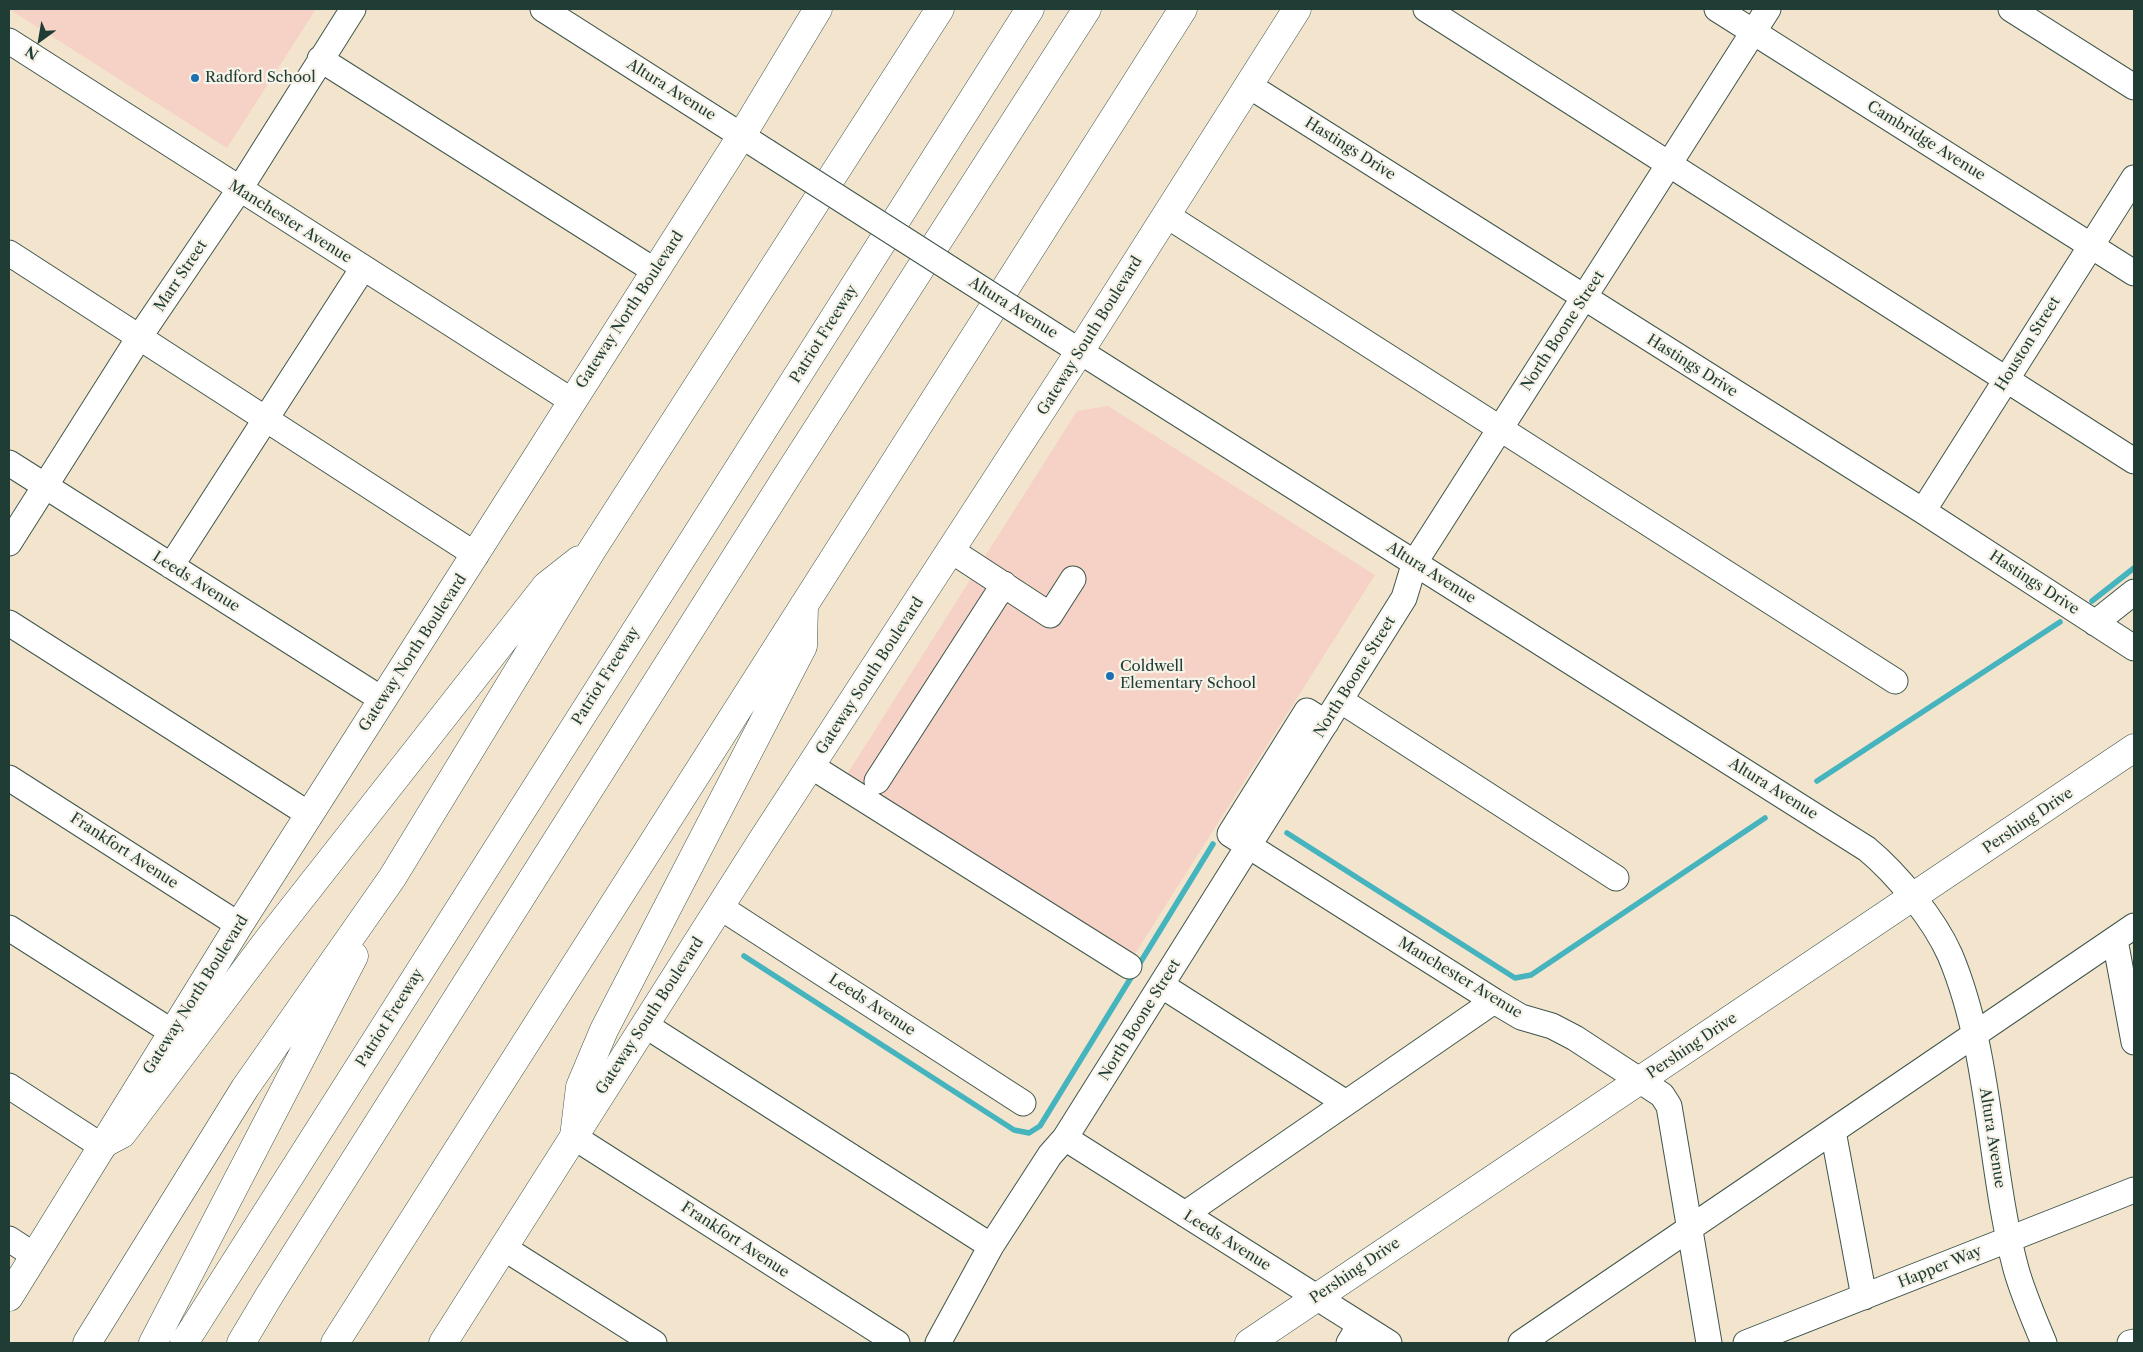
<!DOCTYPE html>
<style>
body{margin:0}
#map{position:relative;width:2143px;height:1352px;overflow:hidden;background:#f3e5cd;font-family:"Libre Caslon Text",serif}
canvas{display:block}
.frame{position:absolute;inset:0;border:10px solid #1f3d34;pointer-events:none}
.north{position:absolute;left:15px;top:15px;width:50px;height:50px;-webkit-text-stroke:4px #f7f3e8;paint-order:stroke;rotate:212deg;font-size:14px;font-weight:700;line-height:20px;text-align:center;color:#1f3d34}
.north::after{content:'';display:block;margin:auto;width:18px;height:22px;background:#1f3d34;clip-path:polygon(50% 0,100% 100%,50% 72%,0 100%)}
</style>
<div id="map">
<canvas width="2143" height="1352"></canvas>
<div class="frame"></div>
<div class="north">N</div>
</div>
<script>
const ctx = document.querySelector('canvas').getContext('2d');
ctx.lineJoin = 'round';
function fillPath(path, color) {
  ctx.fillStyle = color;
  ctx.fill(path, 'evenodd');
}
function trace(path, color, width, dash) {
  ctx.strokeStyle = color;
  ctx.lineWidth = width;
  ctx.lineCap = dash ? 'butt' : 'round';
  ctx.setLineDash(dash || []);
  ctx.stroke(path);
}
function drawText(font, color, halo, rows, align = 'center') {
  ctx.font = font + ' "Libre Caslon Text",serif';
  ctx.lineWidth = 4.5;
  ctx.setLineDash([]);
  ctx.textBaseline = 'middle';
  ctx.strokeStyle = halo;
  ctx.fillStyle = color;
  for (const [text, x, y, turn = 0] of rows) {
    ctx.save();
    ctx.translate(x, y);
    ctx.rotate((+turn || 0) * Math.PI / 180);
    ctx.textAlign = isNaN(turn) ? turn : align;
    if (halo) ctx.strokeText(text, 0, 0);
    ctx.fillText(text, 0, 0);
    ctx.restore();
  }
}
fillPath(new Path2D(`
 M9,9H316L227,148Z
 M1108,406L1375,575L1133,957L846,776L1077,411Z`), '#f6d1c5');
trace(new Path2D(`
 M2092,601L2134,568
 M1817,781L2060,622
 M1287,833L1515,978L1531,975L1765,818
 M744,956L1014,1130L1029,1133L1040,1126L1213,844`), '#45b4be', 5.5);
const minor = new Path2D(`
 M543,9L767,152
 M1426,9L2134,461
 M1717,9L2134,273
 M2011,9L2134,87
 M9,41L572,401
 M320,59L655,271
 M1248,85L1923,511L2134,648
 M1166,215L1895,681
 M9,253L476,555
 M1054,335L1867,849C1897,874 1934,919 1950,955C1991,1052 1989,1168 2016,1269C2023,1294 2034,1319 2044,1343
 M9,463L383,700
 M1923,511L2134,178
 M9,543L140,336L239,190L353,9
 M952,551L1050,615L1073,579
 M171,566L363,268
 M9,623L310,815
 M2095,623L2134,592
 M1340,700L1616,878
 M1326,723L1307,711L1230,834L1494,1001L1521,1017L1552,1026L1575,1038L1662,1095L1669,1106L1709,1343
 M811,766L1129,966
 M9,778L239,925
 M877,781L1004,584
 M720,907L1023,1103
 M9,928L172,1032
 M2115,940L2134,1042
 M1161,985L1346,1103
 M645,1025L991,1246
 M9,1086L103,1147
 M1833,1131L1864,1297
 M574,1137L897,1343
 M1065,1138L1389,1343
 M1185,1214L1494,1001
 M9,1239L35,1256
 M504,1248L654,1343
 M938,1343L991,1246L1050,1155L1065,1138L1404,598L1415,562L1768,9
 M1349,1343L1360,1325
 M1521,1343L2134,926
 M1746,1343L2134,1190
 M2130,1343L2134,1342`);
const major = new Path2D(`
 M9,1297L239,925L742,135L818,9
 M443,1343L761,842L1080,351L1297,9
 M1249,1343L2134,748`);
const highway = new Path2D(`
 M574,1137L580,1087L604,1030L803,646L804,605
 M107,1142L122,1134L268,940L546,586L579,560
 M87,1343L245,1088L392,878L592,550L940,9
 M153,1343L354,956
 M184,1343L1030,9
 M241,1343L269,1296L789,473L1087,9
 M335,1343L1183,9`);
trace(minor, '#3f564b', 27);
trace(major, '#3f564b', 29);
trace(highway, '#3f564b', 29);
trace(minor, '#fff', 25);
trace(major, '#fff', 28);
trace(highway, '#fff', 28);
const minorBridge = new Path2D(`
 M767,152L1054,335`);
trace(minorBridge, '#3f564b', 27, []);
trace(minorBridge, '#fff', 25);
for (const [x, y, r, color] of [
 [195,78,5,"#1f6fb2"],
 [1110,676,5,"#1f6fb2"]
]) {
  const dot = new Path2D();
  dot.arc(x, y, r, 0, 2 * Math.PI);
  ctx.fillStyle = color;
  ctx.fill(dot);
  trace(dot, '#f7f3e8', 2);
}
drawText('15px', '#1f3d34', '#f7f3e8', [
 ["Radford School",205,78],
 ["Coldwell",1120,667],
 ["Elementary School",1120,684]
], 'left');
drawText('15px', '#1f3d34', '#f7f3e8', [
 ["Altura Avenue",671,90,32],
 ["Cambridge Avenue",1926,141,32],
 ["Hastings Drive",1350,149,32],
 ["Manchester Avenue",290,222,32],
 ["Marr Street",181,276,-56],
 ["Altura Avenue",1013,308,32],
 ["Gateway North Boulevard",630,310,-57],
 ["North Boone Street",1563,331,-57],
 ["Patriot Freeway",824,334,-58],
 ["Gateway South Boulevard",1090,336,-58],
 ["Houston Street",2028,344,-58],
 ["Hastings Drive",1692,366,32],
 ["Altura Avenue",1431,573,32],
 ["Leeds Avenue",196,582,32],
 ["Hastings Drive",2034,583,33],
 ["Gateway North Boulevard",413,653,-57],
 ["Patriot Freeway",606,676,-58],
 ["Gateway South Boulevard",870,676,-57],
 ["North Boone Street",1355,677,-58],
 ["Altura Avenue",1773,789,32],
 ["Pershing Drive",2028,821,-34],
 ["Frankfort Avenue",124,851,33],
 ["Manchester Avenue",1460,978,31],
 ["Gateway North Boulevard",196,995,-58],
 ["Leeds Avenue",872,1005,33],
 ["Gateway South Boulevard",650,1016,-57],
 ["Patriot Freeway",390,1018,-58],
 ["North Boone Street",1140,1020,-58],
 ["Pershing Drive",1692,1046,-34],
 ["Altura Avenue",1992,1138,81],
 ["Frankfort Avenue",735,1240,33],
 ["Leeds Avenue",1227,1241,32],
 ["Happer Way",1940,1267,-22],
 ["Pershing Drive",1355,1271,-34]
]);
</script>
